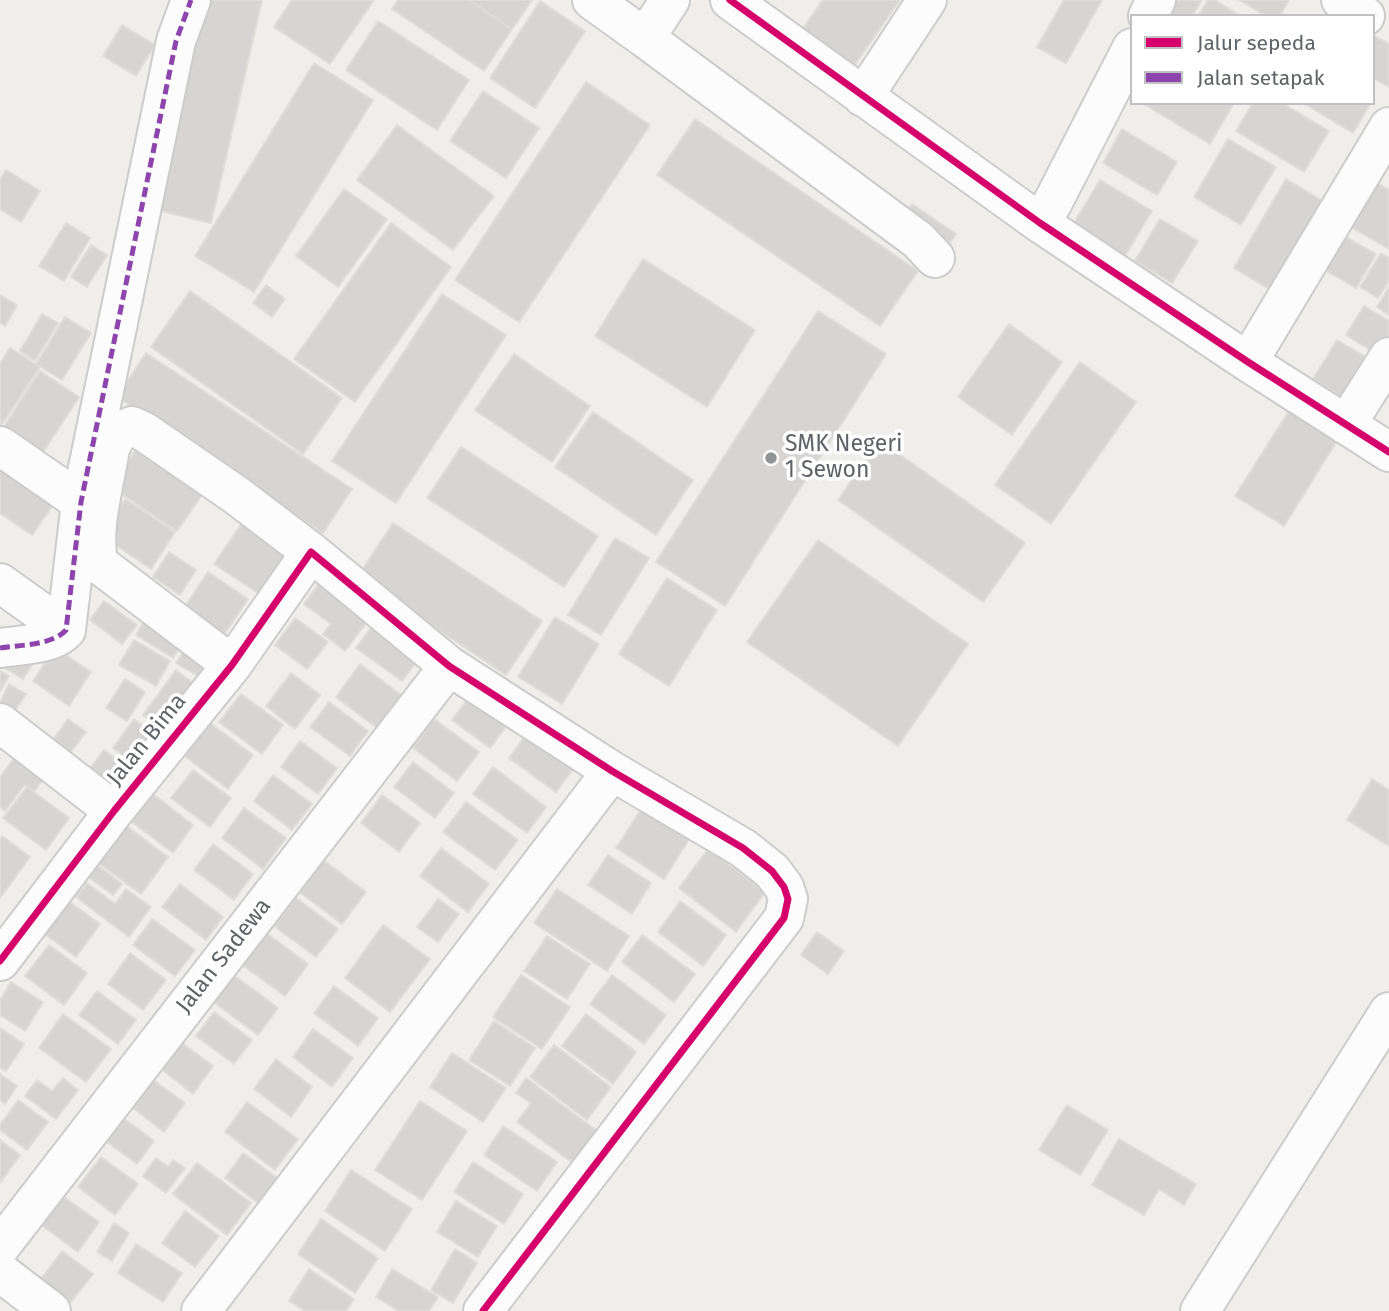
<!DOCTYPE html>
<style>
body{margin:0}
#map{position:relative;width:1389px;height:1311px;overflow:hidden;background:#efeeea;font-family:"Fira Sans",sans-serif}
canvas{display:block}
.legend{position:absolute;left:1130px;top:14px;width:245px;height:91px;box-sizing:border-box;background:#fff;border:2px solid #bfc1c3;margin:0;padding:9px 12px;list-style:none;font-size:21px;color:#5f6368}
.legend li{display:flex;align-items:center;gap:14px;height:35px}
.legend b{width:35px;border:2px solid #bfc1c3}
</style>
<div id="map">
<canvas width="1389" height="1311"></canvas>
<ul class="legend">
<li><b style="height:9px;background:#d6006c"></b>Jalur sepeda</li>
<li><b style="height:9px;background:#8e44ad"></b>Jalan setapak</li>
</ul>
</div>
<script>
const ctx = document.querySelector('canvas').getContext('2d');
ctx.lineJoin = 'round';
function fillPath(path, color) {
  ctx.fillStyle = color;
  ctx.fill(path, 'evenodd');
}
function trace(path, color, width, dash) {
  ctx.strokeStyle = color;
  ctx.lineWidth = width;
  ctx.lineCap = dash ? 'butt' : 'round';
  ctx.setLineDash(dash || []);
  ctx.stroke(path);
}
function drawText(font, color, halo, rows, align = 'center') {
  ctx.font = font + ' "Fira Sans",sans-serif';
  ctx.lineWidth = 7;
  ctx.setLineDash([]);
  ctx.textBaseline = 'middle';
  ctx.strokeStyle = halo;
  ctx.fillStyle = color;
  for (const [text, x, y, turn = 0] of rows) {
    ctx.save();
    ctx.translate(x, y);
    ctx.rotate((+turn || 0) * Math.PI / 180);
    ctx.textAlign = isNaN(turn) ? turn : align;
    if (halo) ctx.strokeText(text, 0, 0);
    ctx.fillText(text, 0, 0);
    ctx.restore();
  }
}
const building = new Path2D(`
 M205,0H262L211,223L156,210Z
 M292,0H374L330,64L274,27Z
 M398,0H469L512,29L484,71L392,9Z
 M469,0H532L512,29Z
 M823,0H900L849,73L797,37Z
 M1064,0H1102L1066,63L1037,47Z
 M1165,0H1202L1192,16H1155Z
 M1208,0H1214L1241,16H1198Z
 M1239,0H1289L1280,16H1266Z
 M540,1L585,31L535,108L490,78Z
 M378,21L469,80L437,130L346,70Z
 M122,25L155,45L136,76L103,56Z
 M1373,35L1389,44V87L1373,78Z
 M314,63L373,100L254,292L195,256Z
 M586,82L650,125L519,322L455,280Z
 M483,91L539,128L506,178L450,141Z
 M1142,103H1234L1210,144Z
 M1253,103H1282L1329,131L1304,172L1236,131Z
 M1303,103H1371L1353,133Z
 M695,119L918,271L880,326L657,175Z
 M397,125L494,196L453,250L357,180Z
 M1122,129L1177,162L1157,195L1103,163Z
 M1228,139L1276,167L1241,225L1194,197Z
 M6,170L40,191L21,222L0,209V180Z
 M1368,178L1389,190V249L1342,222Z
 M1286,179L1329,205L1277,294L1234,268Z
 M1100,180L1152,211L1124,258L1072,226Z
 M344,189L387,219L338,287L296,256Z
 M912,204L956,234L947,247L903,218Z
 M1160,219L1198,241L1172,283L1135,261Z
 M66,223L90,238L64,281L39,266Z
 M391,223L451,267L355,402L294,359Z
 M1335,231L1376,254L1356,288L1316,265Z
 M91,245L107,255L87,287L71,277Z
 M1381,253L1389,258V280L1378,298L1360,287Z
 M643,259L755,330L707,407L595,336Z
 M266,285L285,299L272,317L253,303Z
 M1389,287V315L1377,307Z
 M190,291L342,398L303,454L151,347Z
 M442,294L506,335L396,503L332,461Z
 M0,295L17,305L5,326L0,323Z
 M1364,306L1389,321V336L1378,355L1346,335Z
 M818,311L886,354L725,606L656,562Z
 M42,314L58,323L35,361L20,351Z
 M65,317L91,333L62,380L36,364Z
 M1009,324L1062,362L1012,435L958,397Z
 M1337,340L1371,360L1347,400L1313,379Z
 M10,348L40,367L0,427V364Z
 M146,353L352,489L323,533L117,397Z
 M514,354L590,406L552,462L475,410Z
 M1080,362L1136,402L1051,524L995,485Z
 M40,371L79,397L36,463L0,432Z
 M1289,411L1337,441L1284,526L1235,496Z
 M593,412L693,480L656,535L555,467Z
 M879,440L1025,543L983,602L838,500Z
 M461,447L598,536L564,587L427,498Z
 M137,448L204,492L177,531L111,487Z
 M6,463L58,498L32,535L0,513V472Z
 M125,499L175,532L151,569L101,535Z
 M244,520L293,554L264,597L214,564Z
 M393,523L542,621L506,675L358,576Z
 M615,538L649,558L601,635L568,615Z
 M818,540L968,644L898,746L747,642Z
 M169,552L196,570L180,595L153,577Z
 M208,572L248,599L224,635L184,608Z
 M667,578L717,610L669,686L619,654Z
 M320,582L369,619L345,651L323,634L331,624L304,604Z
 M104,601L137,625L122,644L90,620Z
 M555,617L599,644L562,704L518,677Z
 M146,618L184,641L173,658L136,635Z
 M295,618L328,642L307,669L275,645Z
 M377,620L423,654L402,681L356,648Z
 M134,640L170,661L156,686L119,665Z
 M187,646L215,664L205,680L176,663Z
 M18,648L35,660L23,679L5,668Z
 M55,648L91,672L69,706L33,681Z
 M360,664L401,695L377,728L336,697Z
 M176,670L194,684L162,728L143,715Z
 M0,671L9,676L0,691Z
 M291,673L320,695L295,729L266,706Z
 M125,679L145,692L127,721L106,708Z
 M9,684L26,694L14,712L0,703Z
 M476,688L514,716L490,748L452,720Z
 M241,694L283,725L262,754L219,722Z
 M329,702L368,731L350,756L310,727Z
 M68,719L86,732L64,761L47,748Z
 M134,719L157,736L135,764L113,748Z
 M434,719L479,752L457,781L413,748Z
 M206,720L253,755L228,789L181,753Z
 M530,729L577,764L556,792L509,758Z
 M300,741L337,768L318,794L281,767Z
 M104,750L130,769L107,801L80,781Z
 M20,751L48,773L34,792L25,784L5,811L0,807V777Z
 M413,762L454,793L435,818L394,787Z
 M493,767L546,807L527,833L473,794Z
 M193,770L231,798L210,827L171,798Z
 M273,775L312,804L292,830L254,801Z
 M1372,779L1389,790V846L1347,820Z
 M27,787L69,818L46,850L3,818Z
 M149,791L193,825L173,853L128,819Z
 M382,795L420,823L399,852L361,823Z
 M466,802L518,840L495,870L443,832Z
 M646,802L693,833L664,879L616,848Z
 M244,808L286,838L263,869L222,838Z
 M125,825L168,857L141,894L97,862Z
 M2,836L30,857L0,898V839Z
 M213,844L253,874L234,900L194,870Z
 M441,848L489,884L468,912L420,876Z
 M708,849L765,892L736,932L679,888Z
 M608,855L651,883L632,914L588,885Z
 M322,859L366,892L342,924L298,891Z
 M97,865L122,884L113,895L88,877Z
 M87,883L115,904L126,889L151,907L129,937L76,897Z
 M180,884L223,917L206,940L162,907Z
 M557,889L629,936L607,971L534,923Z
 M296,898L338,929L316,957L274,926Z
 M438,899L459,914L438,942L417,927Z
 M67,900L100,924L76,957L42,932Z
 M680,901L726,935L703,966L658,932Z
 M152,919L195,950L175,976L133,945Z
 M383,925L430,959L390,1012L345,978Z
 M265,932L308,964L285,996L241,964Z
 M817,932L844,951L828,974L801,955Z
 M642,935L695,974L674,1002L622,962Z
 M547,936L590,964L567,999L524,971Z
 M49,945L87,973L64,1005L25,976Z
 M130,953L166,980L143,1010L108,984Z
 M231,973L278,1008L258,1035L211,1000Z
 M521,975L570,1007L542,1049L493,1017Z
 M612,975L666,1015L644,1044L590,1004Z
 M11,982L43,1002L25,1031L0,1015V1000Z
 M334,986L378,1018L358,1046L314,1013Z
 M97,991L136,1020L118,1044L79,1015Z
 M214,1012L252,1040L234,1064L196,1036Z
 M63,1014L111,1049L86,1082L39,1048Z
 M586,1014L636,1052L613,1084L562,1046Z
 M494,1021L535,1048L510,1086L469,1060Z
 M0,1028L24,1044L6,1071L0,1068Z
 M313,1029L353,1058L332,1087L293,1057Z
 M179,1041L213,1066L193,1094L160,1068Z
 M554,1045L611,1087L587,1120L530,1077Z
 M452,1053L506,1088L483,1122L430,1087Z
 M276,1059L312,1087L291,1117L254,1089Z
 M0,1074L17,1086L5,1104L0,1100Z
 M149,1077L185,1103L164,1132L129,1105Z
 M63,1078L78,1090L56,1119L25,1096L37,1080L52,1091Z
 M526,1078L597,1131L573,1163L517,1122L531,1103L516,1093Z
 M18,1100L48,1122L27,1150L0,1130V1125Z
 M420,1101L467,1131L422,1200L375,1170Z
 M247,1102L298,1139L275,1170L225,1132Z
 M1067,1105L1108,1130L1080,1175L1039,1150Z
 M115,1112L154,1141L137,1164L98,1135Z
 M503,1126L557,1162L537,1191L484,1155Z
 M1119,1139L1196,1184L1184,1205L1159,1189L1144,1215L1092,1185Z
 M0,1140L20,1155L0,1183Z
 M243,1153L284,1183L265,1208L225,1178Z
 M101,1157L138,1184L115,1215L78,1187Z
 M156,1158L168,1167L173,1160L185,1168L166,1193L143,1176Z
 M473,1162L523,1194L504,1224L454,1192Z
 M197,1163L251,1203L227,1235L173,1194Z
 M351,1170L412,1209L385,1251L325,1211Z
 M61,1195L99,1222L78,1252L40,1224Z
 M456,1201L497,1226L478,1257L437,1232Z
 M185,1211L219,1236L195,1267L162,1243Z
 M321,1219L378,1258L355,1293L298,1254Z
 M114,1223L129,1233L112,1261L97,1252Z
 M136,1244L182,1273L163,1302L118,1273Z
 M455,1249L477,1263L453,1303L431,1290Z
 M62,1251L93,1274L71,1302L41,1279Z
 M309,1269L354,1299L346,1311H305L289,1301Z
 M392,1269L438,1297L429,1311H399L376,1297Z`);
fillPath(building, '#d6d5d3');
trace(building, '#deddd9', 2);
const street = new Path2D(`
 M592,0L645,38L670,0
 M730,0L1040,223L1248,362L1389,452
 M1341,0L1365,16
 M1148,16L1156,0
 M645,38L918,240L935,258
 M863,97L927,0
 M1040,223L1053,202L1132,48
 M1248,362L1389,127
 M1346,425L1389,357
 M0,446L81,502
 M0,583L66,630
 M66,630L81,502L176,41L191,0
 M0,648C20,645 53,645 66,630
 M232,665L99,564C90,532 105,482 110,449C115,436 119,431 132,426L143,431L236,495L311,552
 M0,723L114,811
 M0,961L114,811L232,665L311,552L449,666L612,771L743,848L772,871L784,887L788,899L784,918L483,1311
 M0,1247L449,666
 M0,1272L51,1311
 M201,1311L612,771
 M1200,1311L1389,1012`);
trace(street, '#cbcccc', 42);
trace(street, '#fdfcfc', 38);
trace(new Path2D(`
 M0,648C20,645 53,645 66,630L81,502L176,41L191,0`), '#8e44ad', 5, [10, 5]);
trace(new Path2D(`
 M730,0L1040,223L1248,362L1389,452
 M0,961L114,811L232,665L311,552L449,666L612,771L743,848L772,871L784,887L788,899L784,918L483,1311`), '#d6006c', 7);
for (const [x, y, r, color] of [
 [771,458,7,"#919496"]
]) {
  const dot = new Path2D();
  dot.arc(x, y, r, 0, 2 * Math.PI);
  ctx.fillStyle = color;
  ctx.fill(dot);
  trace(dot, '#fff', 2.5);
}
drawText('23px', '#5f6368', '#fff', [
 ["SMK Negeri",785,445],
 ["1 Sewon",785,471]
], 'left');
drawText('23px', '#5f6368', '#fff', [
 ["Jalan Bima",147,740,-51],
 ["Jalan Sadewa",224,956,-52]
]);
</script>
